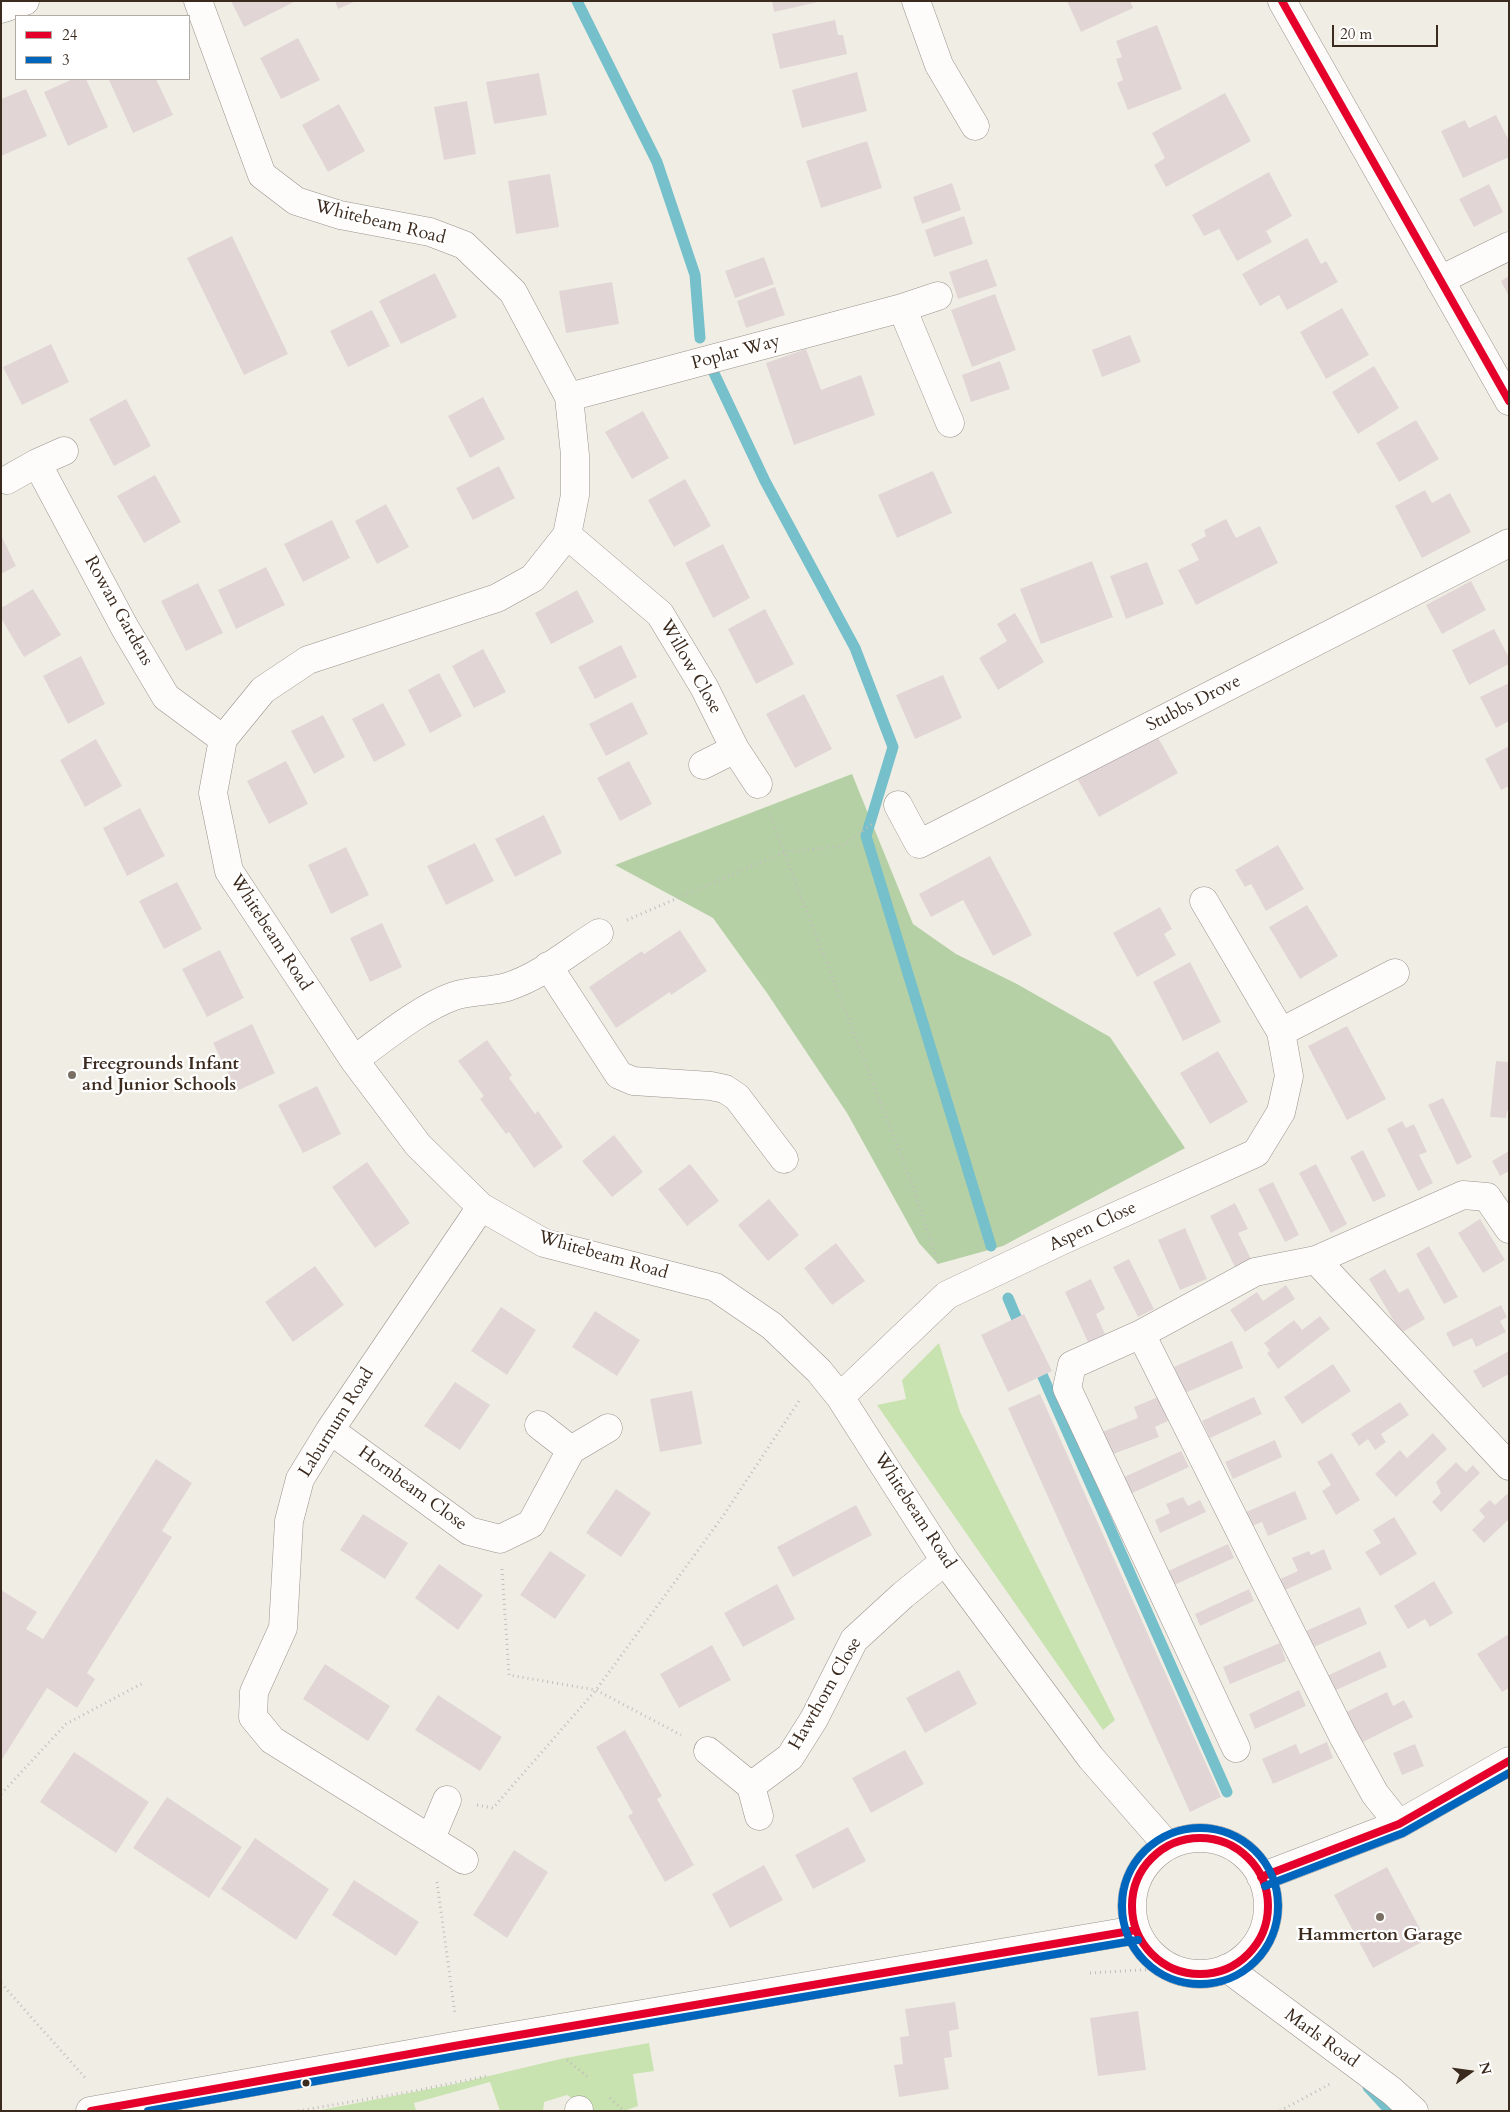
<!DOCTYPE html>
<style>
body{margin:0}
#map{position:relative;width:1510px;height:2112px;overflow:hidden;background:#f0eee4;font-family:Cardo,serif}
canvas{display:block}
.frame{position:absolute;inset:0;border:2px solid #3b2a1e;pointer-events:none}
.legend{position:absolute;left:15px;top:15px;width:175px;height:65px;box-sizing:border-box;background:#fff;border:1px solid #b1aaa5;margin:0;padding:6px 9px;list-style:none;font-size:15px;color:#3b2a1e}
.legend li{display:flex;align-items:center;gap:10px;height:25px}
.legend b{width:25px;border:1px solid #b1aaa5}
.north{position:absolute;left:1445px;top:2047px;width:50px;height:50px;-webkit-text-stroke:4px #fff;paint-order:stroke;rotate:76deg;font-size:14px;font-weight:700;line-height:20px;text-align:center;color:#3b2a1e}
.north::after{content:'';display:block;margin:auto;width:18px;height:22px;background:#3b2a1e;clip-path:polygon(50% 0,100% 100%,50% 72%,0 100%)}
.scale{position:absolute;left:1332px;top:25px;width:106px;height:22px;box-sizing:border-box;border:2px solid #3b2a1e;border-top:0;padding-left:6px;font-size:15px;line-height:18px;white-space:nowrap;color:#3b2a1e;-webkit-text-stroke:4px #fff;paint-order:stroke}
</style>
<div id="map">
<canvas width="1510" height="2112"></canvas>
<div class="frame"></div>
<ul class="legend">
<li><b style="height:6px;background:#e4002b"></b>24</li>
<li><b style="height:6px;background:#0065bd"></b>3</li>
</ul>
<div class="north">N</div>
<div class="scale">20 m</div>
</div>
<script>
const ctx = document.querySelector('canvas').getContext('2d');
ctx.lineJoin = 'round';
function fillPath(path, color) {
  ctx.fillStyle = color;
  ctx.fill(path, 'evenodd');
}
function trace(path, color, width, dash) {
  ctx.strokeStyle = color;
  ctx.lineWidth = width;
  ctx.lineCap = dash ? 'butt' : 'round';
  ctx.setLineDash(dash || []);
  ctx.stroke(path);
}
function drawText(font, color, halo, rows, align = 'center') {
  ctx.font = font + ' Cardo,serif';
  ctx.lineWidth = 4.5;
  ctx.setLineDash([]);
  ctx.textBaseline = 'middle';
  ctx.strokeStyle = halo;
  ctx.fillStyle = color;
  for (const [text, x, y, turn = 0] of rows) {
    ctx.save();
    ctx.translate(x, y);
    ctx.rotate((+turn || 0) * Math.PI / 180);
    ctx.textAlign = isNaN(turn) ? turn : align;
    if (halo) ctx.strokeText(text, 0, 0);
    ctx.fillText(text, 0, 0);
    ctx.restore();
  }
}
fillPath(new Path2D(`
 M939,1343L960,1412L1115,1720L1103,1730L877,1405L906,1399L902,1380Z
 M649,2043L654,2071L633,2074L638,2106L624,2111H591L567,2095L544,2102L543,2111H500L490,2082L414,2103L416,2111H316L455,2084L565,2058Z`), '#c8e2b0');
fillPath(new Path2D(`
 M852,774L913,924L956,954L1017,984L1110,1037L1185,1148L1003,1246L938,1264L919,1243L847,1113L767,993L713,918L615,865Z`), '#b6d0a6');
trace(new Path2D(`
 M577,1L657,162L695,275L700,338
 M713,371L765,481L855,648L893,747L866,836L991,1246
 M1008,1298L1022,1331
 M1036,1361L1227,1792
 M1368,2087L1390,2111`), '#75c0ca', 11);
fillPath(new Path2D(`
 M231,1H296L244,27Z
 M335,1H356L338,9Z
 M772,1H817L818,2L774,12Z
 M1067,1H1130L1133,8L1081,32Z
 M835,20L838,35H843L847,54L780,69L772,34Z
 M1157,25L1182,89L1128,110L1117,83L1123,80L1116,59L1122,57L1116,41Z
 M298,38L320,80L281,99L260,58Z
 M857,72L867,111L802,128L792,90Z
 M539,73L547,115L494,124L486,82Z
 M73,79H86L108,127L68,146L44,92Z
 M112,79H156L173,115L133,133L109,80Z
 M26,89L47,136L1,156V99Z
 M1225,93L1251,141L1166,187L1154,165L1165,158L1152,133Z
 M467,101L476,154L444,160L434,107Z
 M339,104L365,151L328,172L302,125Z
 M1496,115L1509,141V157L1463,178L1441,131L1465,120L1469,128Z
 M867,141L882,188L821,208L806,161Z
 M1269,172L1292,216L1266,231L1272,242L1237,261L1219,229L1204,236L1192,215Z
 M550,174L559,227L516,234L508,181Z
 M952,183L961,210L922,224L913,197Z
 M1489,184L1503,212L1474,227L1459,199Z
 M964,216L973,244L934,257L925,230Z
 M232,236L288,354L244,375L187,258Z
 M1307,238L1321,264L1326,261L1338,282L1287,310L1279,295L1260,306L1242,274Z
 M764,257L774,284L735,298L725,271Z
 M987,259L997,286L958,299L949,272Z
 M435,273L457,317L401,344L379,301Z
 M1509,276V297L1501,281Z
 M612,282L619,324L566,333L559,291Z
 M775,287L785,315L746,328L737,301Z
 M995,294L1016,350L972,367L951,310Z
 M1342,308L1369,355L1326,379L1300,332Z
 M372,310L390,346L348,367L330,331Z
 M1130,335L1141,362L1102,377L1092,350Z
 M51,344L69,382L22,405L3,367Z
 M806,349L821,390L861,375L875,415L794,445L766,363Z
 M1000,361L1010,389L971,402L962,375Z
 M1374,366L1399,408L1358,434L1332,392Z
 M483,397L505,439L470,458L448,416Z
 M126,399L151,446L114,466L89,419Z
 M643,411L669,458L632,479L605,432Z
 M1416,420L1439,459L1399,482L1376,443Z
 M499,466L515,498L473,520L456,488Z
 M933,471L952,513L897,538L878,495Z
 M155,475L181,522L144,543L117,496Z
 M685,479L711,526L674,547L648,500Z
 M1425,490L1432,503L1450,493L1471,532L1422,558L1395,506Z
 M386,504L409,547L377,564L355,521Z
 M1226,519L1236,538L1260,526L1278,563L1196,605L1178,570L1199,560L1191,544L1206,536L1204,530Z
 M332,520L350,558L303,582L284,544Z
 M1,535L16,566L1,574Z
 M723,544L750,598L713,618L685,563Z
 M1092,561L1113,617L1041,644L1020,589Z
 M1147,562L1164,604L1126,619L1110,576Z
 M266,567L285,605L236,629L218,590Z
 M1471,581L1486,610L1442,634L1426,605Z
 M198,583L223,633L186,651L161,601Z
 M33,589L61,635L24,657L1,618V608Z
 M577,590L594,622L551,644L535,613Z
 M765,609L794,664L756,684L728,629Z
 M1015,613L1044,662L998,690L979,658L1007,641L997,624Z
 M1494,629L1509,658V664L1469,685L1452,650Z
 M621,645L637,677L595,699L578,667Z
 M483,649L506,692L474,708L452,666Z
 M81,656L105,704L68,724L43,676Z
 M439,673L462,716L430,733L408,690Z
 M943,675L962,718L915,739L896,695Z
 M1509,683V721L1496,728L1480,697Z
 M804,694L832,749L795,768L766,714Z
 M632,702L648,734L606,756L589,724Z
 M383,703L406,745L374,762L352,719Z
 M323,715L345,757L314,774L291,731Z
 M1156,734L1178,773L1099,817L1074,773Z
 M96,739L122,786L85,807L60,760Z
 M1509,746V786L1501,790L1485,759Z
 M286,761L308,804L269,824L247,781Z
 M629,761L652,804L620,821L597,778Z
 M140,808L165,856L127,876L103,828Z
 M544,815L562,853L515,877L495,839Z
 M475,843L494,881L446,905L427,866Z
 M1278,845L1304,889L1266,911L1251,884L1245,887L1235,870Z
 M346,847L369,895L331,914L308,865Z
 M990,856L1032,935L993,956L963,900L931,917L919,894Z
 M177,882L202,929L164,949L139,901Z
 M1307,905L1338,956L1300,979L1269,927Z
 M1160,907L1172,929L1164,934L1176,955L1137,977L1113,933Z
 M382,923L402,967L370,982L350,938Z
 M680,930L707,971L671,995L670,992L616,1028L589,987L642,951L644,954Z
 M220,950L244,998L207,1017L182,969Z
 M1190,962L1221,1022L1183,1041L1153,982Z
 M252,1024L275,1073L237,1091L213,1043Z
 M1347,1026L1386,1099L1347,1120L1308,1046Z
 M487,1040L512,1075L509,1078L535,1114L538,1111L563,1147L534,1168L509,1132L506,1134L480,1099L484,1096L458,1061Z
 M1218,1051L1248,1102L1210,1124L1180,1073Z
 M1496,1061L1509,1062V1112L1507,1111L1506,1118L1490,1117Z
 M317,1086L341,1134L303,1153L278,1105Z
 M1443,1098L1472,1157L1457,1165L1428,1105Z
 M1402,1121L1406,1128L1414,1124L1427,1152L1419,1155L1433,1183L1418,1191L1387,1129Z
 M614,1135L643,1172L612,1197L582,1161Z
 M1363,1150L1386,1196L1373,1202L1350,1157Z
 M1509,1151V1171L1500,1176L1492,1161Z
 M367,1162L410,1223L375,1248L332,1187Z
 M690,1164L719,1201L687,1226L658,1189Z
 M1316,1164L1347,1224L1331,1233L1299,1173Z
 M1273,1182L1299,1235L1285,1242L1258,1189Z
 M769,1199L799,1235L768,1261L738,1225Z
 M1235,1203L1248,1229L1238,1233L1251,1259L1235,1267L1210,1216Z
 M1480,1219L1505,1260L1483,1273L1458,1233Z
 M1185,1228L1207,1279L1180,1290L1158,1240Z
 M836,1243L865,1281L832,1305L804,1268Z
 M1429,1246L1458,1297L1444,1304L1416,1254Z
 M1129,1259L1154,1309L1138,1317L1113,1267Z
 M315,1266L344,1305L293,1342L265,1302Z
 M1385,1269L1399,1293L1408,1288L1425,1319L1401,1333L1369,1279Z
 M1091,1279L1105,1309L1096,1314L1105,1334L1088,1342L1065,1292Z
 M1286,1285L1295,1299L1245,1332L1230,1310L1257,1292L1263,1301Z
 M1501,1305L1507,1317L1500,1321L1506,1332L1476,1347L1472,1338L1453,1347L1446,1333Z
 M501,1307L536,1330L507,1375L471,1351Z
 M595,1311L640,1340L617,1376L572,1347Z
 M1024,1314L1052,1371L1008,1392L981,1335Z
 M1320,1316L1330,1329L1278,1369L1267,1353L1270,1351L1264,1343L1294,1320L1302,1330Z
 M1232,1341L1243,1368L1185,1393L1174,1367Z
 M1509,1351V1374L1483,1388L1473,1371Z
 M1333,1364L1351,1391L1302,1424L1284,1397Z
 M455,1382L490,1405L460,1450L424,1426Z
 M692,1391L702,1444L660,1452L650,1399Z
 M1040,1394L1221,1797L1190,1812L1008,1408Z
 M1158,1397L1168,1421L1155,1427L1159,1437L1105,1457L1097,1434L1138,1418L1134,1407Z
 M1254,1397L1262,1414L1210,1438L1202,1421Z
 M1400,1402L1409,1415L1381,1434L1386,1442L1375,1450L1368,1439L1359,1446L1351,1434Z
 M1433,1433L1447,1449L1396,1497L1375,1474L1400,1450L1407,1458Z
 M1275,1440L1282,1457L1233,1479L1225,1462Z
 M1181,1451L1189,1467L1128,1495L1120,1479Z
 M1332,1453L1360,1500L1336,1515L1322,1491L1331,1485L1317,1462Z
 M156,1459L192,1483L162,1531L172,1537L87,1673L95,1679L77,1708L47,1688L1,1761V1590L37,1612L26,1629L43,1639Z
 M1456,1462L1466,1472L1473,1465L1480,1473L1441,1512L1432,1502L1441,1493L1436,1482Z
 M616,1489L651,1513L621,1557L586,1533Z
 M1295,1491L1307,1519L1268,1536L1262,1522L1252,1526L1246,1512Z
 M1507,1494L1509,1496V1519L1484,1543L1472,1530L1485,1517L1479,1510L1490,1500L1495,1505Z
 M1183,1497L1188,1506L1200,1500L1206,1512L1160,1533L1155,1520L1170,1513L1166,1504Z
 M856,1505L872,1535L793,1577L777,1547Z
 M363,1514L408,1543L385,1579L340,1550Z
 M1394,1517L1417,1554L1380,1576L1365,1552L1381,1543L1373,1530Z
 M1228,1544L1234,1558L1174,1585L1168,1571Z
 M1324,1549L1332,1569L1285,1590L1280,1579L1298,1571L1292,1558L1309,1551L1311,1555Z
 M550,1551L586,1575L555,1619L520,1595Z
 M439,1564L483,1595L458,1630L415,1598Z
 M1434,1581L1453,1613L1430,1627L1425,1619L1408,1629L1394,1606Z
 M777,1584L795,1619L743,1647L724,1613Z
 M1249,1589L1254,1601L1200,1626L1195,1614Z
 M1360,1607L1367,1624L1314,1647L1306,1631Z
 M1509,1634V1688L1502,1692L1477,1654Z
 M1280,1643L1286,1661L1230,1684L1223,1667Z
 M712,1645L731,1680L679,1708L660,1674Z
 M1380,1651L1387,1667L1334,1691L1327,1676Z
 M325,1664L390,1706L368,1741L303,1699Z
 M959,1670L977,1704L925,1733L906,1698Z
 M1299,1690L1306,1706L1255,1729L1249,1714Z
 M1387,1692L1393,1706L1404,1700L1413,1717L1361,1743L1346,1712Z
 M438,1695L502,1737L480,1771L415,1730Z
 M625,1730L662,1796L657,1799L694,1865L665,1882L628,1816L633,1813L596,1747Z
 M1327,1742L1333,1758L1273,1784L1262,1759L1296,1744L1300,1754Z
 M1415,1744L1424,1766L1402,1775L1393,1753Z
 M905,1750L924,1784L871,1813L852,1778Z
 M74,1752L149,1802L116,1853L40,1802Z
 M167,1797L242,1847L209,1898L133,1848Z
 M848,1827L866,1861L813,1889L795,1855Z
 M255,1838L329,1889L296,1940L221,1889Z
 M514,1850L548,1872L507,1938L473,1915Z
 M764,1865L783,1900L730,1928L712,1894Z
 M1387,1867L1426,1940L1373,1968L1334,1895Z
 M354,1880L419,1922L396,1956L332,1915Z
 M955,2002L959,2029L949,2031L952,2057L944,2058L949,2089L899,2097L894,2065L903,2064L900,2037L909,2036L905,2009Z
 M1138,2011L1146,2070L1098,2076L1090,2018Z`), '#e1d6d5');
const minor = new Path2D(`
 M198,1L262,175L296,201L340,215L430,232L464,245L513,292L569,397L575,455V495L567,535L533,578L497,598L308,660L263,690L223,739L213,793L229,871L354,1060L418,1145L481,1207L544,1243L715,1287L772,1326L819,1371L840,1397L945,1561L1091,1758L1167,1845
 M916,1L939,65L975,126
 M1,9L25,1
 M1440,280L1509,246
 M902,308L950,423
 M569,397L902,308L938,296
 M37,463L125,628L166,697L223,739
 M7,480L37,463L64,451
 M567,535L660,614L704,687L735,749L758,784
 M703,765L735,749
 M898,805L919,844L1509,543
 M548,966L619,1075L633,1081L711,1086L725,1089L737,1097L784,1159
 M1281,1032L1395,973
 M354,1060C383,1039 420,1008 454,996C471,990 490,992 507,987C540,977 570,951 599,933
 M1316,1260L1463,1195L1487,1197L1509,1229
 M1141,1334L1072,1365L1067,1388L1236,1748
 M840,1397L947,1295L1063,1240L1256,1153L1281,1112L1289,1076L1281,1032L1204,901
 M539,1425L571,1450
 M330,1430L469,1531L500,1539L531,1524L571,1450L608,1428
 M708,1751L751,1786L759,1816
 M751,1786L790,1757L814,1719L854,1640L903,1595L945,1561
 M1399,1824L1375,1794L1343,1736L1141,1334L1255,1272L1316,1260L1509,1466
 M431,1838L447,1800
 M1132 1906a68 68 0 1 1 136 0a68 68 0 1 1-136 0Z
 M464,1860L272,1740L253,1717L254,1692L283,1628L289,1521L300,1479L330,1430L481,1207
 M1261,1877L1399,1824L1509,1761
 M1227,1968L1392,2091L1414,2111
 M579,2110V2111
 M90,2111L460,2045L1136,1930`);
const major = new Path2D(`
 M1282,1L1509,401`);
trace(minor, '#97938c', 29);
trace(major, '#97938c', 29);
trace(new Path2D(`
 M769,813L913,1187L938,1263
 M627,920L784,852L842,846L872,824
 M502,1569L509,1675L596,1690L681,1735
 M1,1794L66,1724L143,1683
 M477,1805L493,1808L596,1690L723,1516L801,1398
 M437,1882L455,2014
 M1090,1973L1157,1969L1179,1976
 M1,1983L87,2080
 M567,2060L589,2078
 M610,2098L624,2111
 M298,2111L414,2091L487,2076
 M1280,2111L1330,2084`), '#c0bebc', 3, [1, 4]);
trace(minor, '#fdfcfb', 28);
trace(major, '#fdfcfb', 28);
trace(new Path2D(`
 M1282,1L1509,401
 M1132 1906a68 68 0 1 1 136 0a68 68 0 1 1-136 0Z
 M1261,1877L1399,1824L1509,1761
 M91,2111L460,2045L1136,1930`), '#e4002b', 8);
trace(new Path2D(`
 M1122 1906a78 78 0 1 1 156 0a78 78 0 1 1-156 0Z
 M1265,1886L1403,1833L1509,1773
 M148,2111L462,2055L1138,1940`), '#0065bd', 8);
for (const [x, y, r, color] of [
 [72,1075,5,"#7a6f63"],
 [1380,1917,5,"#7a6f63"],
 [306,2083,4.5,"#3b2a1e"]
]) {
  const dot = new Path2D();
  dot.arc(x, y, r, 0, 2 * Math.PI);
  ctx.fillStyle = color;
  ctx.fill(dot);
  trace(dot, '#fff', 2);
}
drawText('18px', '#3b2a1e', '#fff', [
 ["Whitebeam Road",380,223,14],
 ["Poplar Way",736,353,-15],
 ["Rowan Gardens",118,611,61],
 ["Willow Close",690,667,60],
 ["Stubbs Drove",1194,704,-27],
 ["Whitebeam Road",270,933,57],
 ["Aspen Close",1093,1227,-25],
 ["Whitebeam Road",603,1256,16],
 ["Laburnum Road",337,1423,-58],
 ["Hornbeam Close",412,1489,36],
 ["Whitebeam Road",914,1511,57],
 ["Hawthorn Close",826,1694,-60],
 ["Marls Road",1321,2039,36]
]);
drawText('bold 18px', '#3b2a1e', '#fff', [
 ["Freegrounds Infant",82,1065],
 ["and Junior Schools",82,1086],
 ["Hammerton Garage",1380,1936,"center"]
], 'left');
</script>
